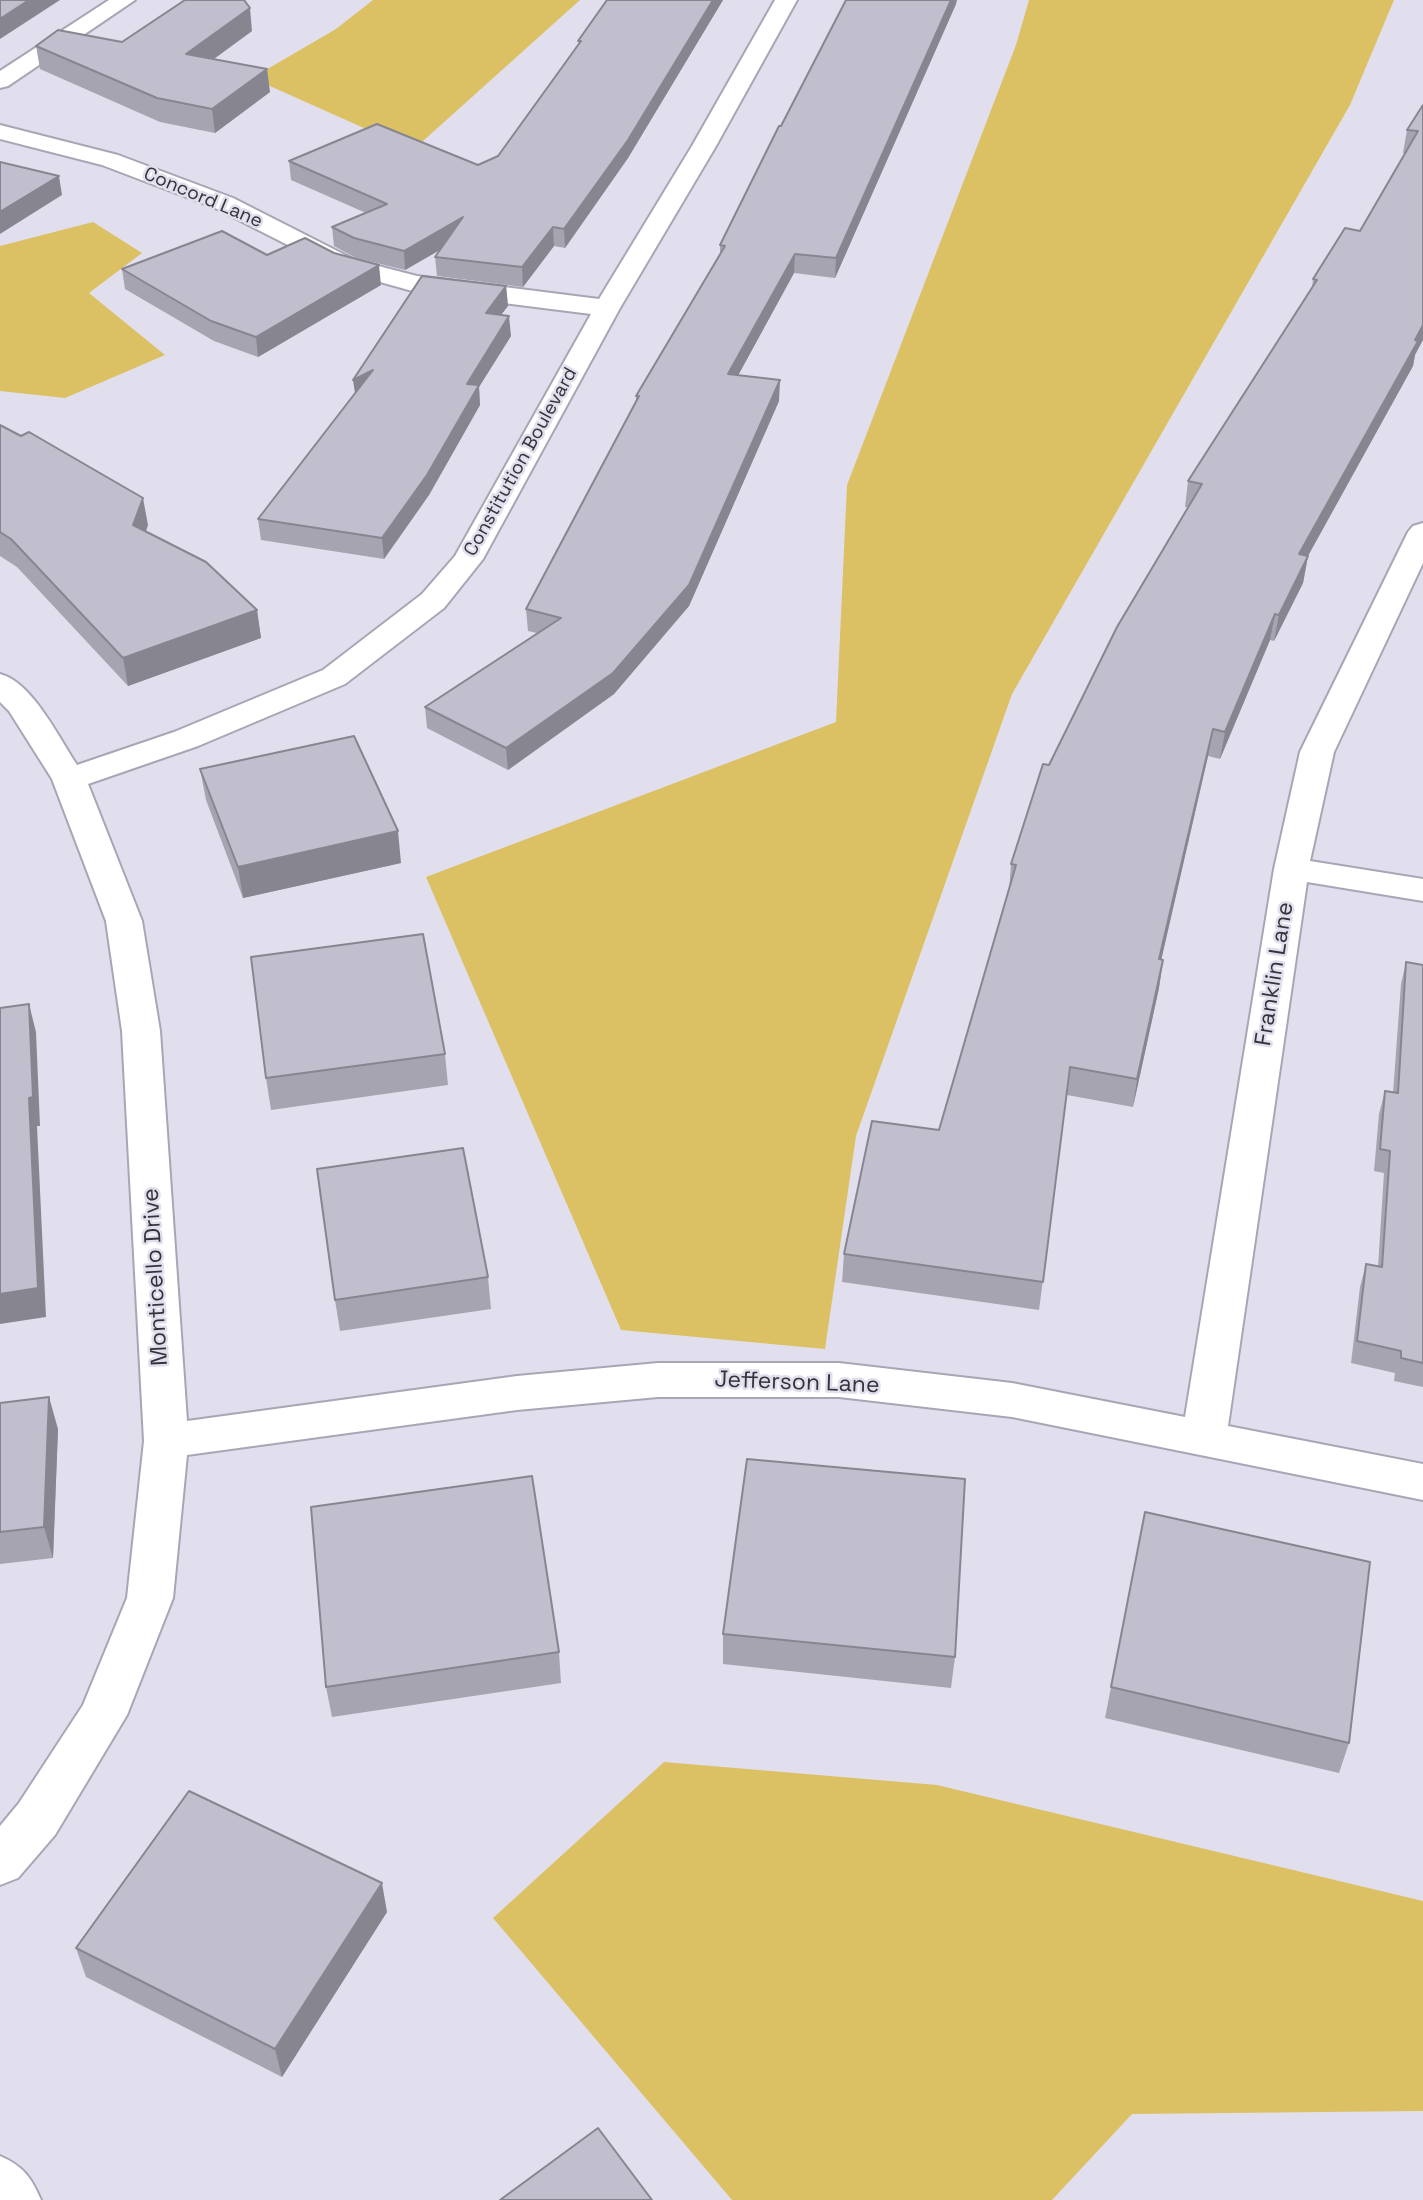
<!DOCTYPE html>
<style>
body{margin:0}
canvas{display:block;background:#e1dfed}
</style>
<canvas width="1423" height="2200"></canvas>
<script>
const ctx = document.querySelector('canvas').getContext('2d');
ctx.lineJoin = 'round';
function fillPath(path, color) {
  ctx.fillStyle = color;
  ctx.fill(path, 'evenodd');
}
function trace(path, color, width, dash) {
  ctx.strokeStyle = color;
  ctx.lineWidth = width;
  ctx.lineCap = dash ? 'butt' : 'round';
  ctx.setLineDash(dash || []);
  ctx.stroke(path);
}
function drawText(font, color, halo, rows, align = 'center') {
  ctx.font = font + ' "Space Grotesk",sans-serif';
  ctx.lineWidth = 5;
  ctx.setLineDash([]);
  ctx.textBaseline = 'middle';
  ctx.strokeStyle = halo;
  ctx.fillStyle = color;
  for (const [text, x, y, turn = 0] of rows) {
    ctx.save();
    ctx.translate(x, y);
    ctx.rotate((+turn || 0) * Math.PI / 180);
    ctx.textAlign = isNaN(turn) ? turn : align;
    if (halo) ctx.strokeText(text, 0, 0);
    ctx.fillText(text, 0, 0);
    ctx.restore();
  }
}
fillPath(new Path2D(`
 M373,0H580L413,150L252,78L336,29Z
 M1029,0H1394L1350,105L1012,694L856,1136L825,1349L621,1330L426,877L836,722L847,485L1016,45Z
 M93,222L142,253L89,293L165,355L65,398L0,391V246Z
 M664,1762L937,1785L1423,1901V2111L1132,2114L1052,2200H732L493,1918Z`), '#dcc164');
const minor = new Path2D(`
 M109,0H135L8,86L0,88V71Z
 M775,0H797L716,146L620,308L483,559L444,608L345,684L198,746L88,784L142,921L160,1031L187,1421L517,1376L658,1363H839L1012,1383L1185,1417L1274,869L1300,752L1408,532L1413,526L1423,523V563L1334,752L1310,861L1423,879V901L1307,882L1228,1426L1423,1464V1500L1012,1417L839,1397H658L517,1410L187,1455L173,1598L127,1715L55,1835L18,1878L0,1885V1826L19,1803L83,1705L127,1598L144,1441L122,1031L106,921L52,779L9,711L0,702V674C32,682 59,738 77,765L174,732L323,670L422,594L455,556L591,314L416,292L337,270L215,208L102,165L0,139V125L118,155L233,198L355,260L417,276L599,299L692,146Z
 M0,2156C23,2166 31,2177 41,2200H0Z`);
trace(minor, '#a8a6b4', 4);
fillPath(minor, '#fff');
fillPath(new Path2D(`
 M607,0H723L628,158L565,248L554,246L523,287L437,276L435,257L440,250L405,270L356,258L334,246L332,227L366,213L291,180L289,161L478,165L498,156L579,44L578,41Z
 M956,4L835,278L794,273L738,375L779,401L689,606L614,694L508,770L427,728L425,707L537,633L528,631L526,609L636,402V396L720,255V245L781,126Z
 M252,31L214,59L270,92L215,133L160,122L40,69L36,46L122,42Z
 M1423,105L1415,355L1413,366L1308,556L1303,583L1274,641L1270,640L1220,759L1208,756L1161,960H1163L1159,988L1133,1107L1067,1095L1039,1310L842,1282L844,1254L939,1130L1009,891L1011,864L1049,765L1188,507H1185L1188,481L1312,288L1313,279L1360,231L1405,153H1403L1407,130Z
 M267,255L381,285L258,357L214,341L125,289L122,269Z
 M506,286L508,306L501,315L511,336L479,387L480,405L429,495L384,559L261,540L258,519Z
 M0,425L148,525L146,531L257,610L261,638L128,686L17,567L0,556Z
 M200,769L401,863L243,898L206,800Z
 M1406,962L1423,965V1387L1394,1381L1395,1373L1351,1363L1360,1287L1366,1264L1378,1267L1384,1173L1374,1171L1379,1114L1385,1091L1393,1093L1401,984Z
 M445,1054L448,1085L271,1110L266,1078Z
 M488,1277L491,1309L340,1331L335,1300Z
 M0,1403L58,1429L53,1558L0,1564Z
 M1145,1512L1349,1743L1339,1773L1105,1718Z
 M723,1634L955,1657L951,1688L723,1664Z
 M559,1652L561,1683L332,1717L326,1687Z
 M387,1912L282,2077L86,1977L76,1948Z`), '#a6a4b0');
fillPath(new Path2D(`
 M29,0H60L0,39V19Z
 M713,0H723L628,158L565,248L564,229Z
 M951,0H957L956,4L835,278L836,258Z
 M250,8L252,31L189,77L186,54Z
 M267,69L270,92L215,133L212,109Z
 M59,176L62,195L0,234V212Z
 M463,217L464,236L405,270L404,251Z
 M553,227L554,246L523,287L522,267Z
 M795,254L794,273L728,394V374Z
 M379,265L381,285L258,357L256,337Z
 M506,286L508,306L487,333L486,313Z
 M509,316L511,336L479,387L480,405L429,495L384,559L382,538L467,384Z
 M1423,325V340L1415,355L1413,366L1294,581L1299,554Z
 M373,370L356,400L353,380Z
 M780,380L779,401L689,606L614,694L508,770L506,748Z
 M143,498L148,525L138,552L133,525Z
 M1308,556L1303,583L1274,641L1279,615Z
 M257,610L261,638L128,686L123,658Z
 M1275,614L1270,640L1220,759L1225,732Z
 M1213,729L1208,756L1155,987L1159,959Z
 M398,831L401,863L243,898L238,867Z
 M1163,960L1159,988L1133,1107L1137,1079Z
 M29,1004L36,1032L40,1126H37L46,1317L0,1324V1294L29,1098Z
 M49,1397L58,1429L53,1558L44,1527Z
 M382,1883L387,1912L282,2077L275,2049Z`), '#878690');
const building = new Path2D(`
 M0,0H29L0,19Z
 M185,0H244L250,8L186,54L267,69L212,109L157,98L36,46L58,30L122,42Z
 M607,0H713L628,140L564,229L553,227L522,267L435,257L463,217L404,251L354,238L332,227L387,204L289,161L377,124L478,165L498,156L581,41H578Z
 M846,0H951L836,258L795,254L728,374L780,380L689,585L613,673L506,748L425,707L561,618L526,609L639,396H636L725,246L720,245L779,126H781Z
 M1423,105V325L1415,340L1418,341L1299,554L1308,556L1279,615L1275,614L1225,732L1213,729L1159,959L1163,960L1137,1079L1070,1067L1043,1282L844,1254L872,1121L939,1130L1016,865L1011,864L1043,764L1049,765L1117,627L1202,484L1188,481L1317,280L1313,279L1345,228L1360,231L1418,131L1407,130Z
 M0,162L59,176L0,212Z
 M222,231L267,255L305,238L334,253L379,265L256,337L211,321L122,269Z
 M422,276L506,286L486,313L509,316L467,384L479,385L427,475L382,538L258,519L373,370L353,380Z
 M0,425L21,436L29,432L143,498L133,525L206,562L257,610L123,658L11,539L0,532Z
 M354,736L398,831L238,867L200,769Z
 M423,934L445,1054L266,1078L251,957Z
 M1406,962L1423,965V1363L1401,1358V1351L1357,1341L1366,1264L1382,1267L1390,1151L1380,1149L1385,1091L1398,1093Z
 M29,1004L33,1097L29,1098L38,1288L0,1294V1008Z
 M463,1148L488,1277L335,1300L317,1169Z
 M49,1397L44,1527L0,1532V1403Z
 M747,1459L965,1479L955,1657L723,1634Z
 M532,1476L559,1652L326,1687L311,1507Z
 M1145,1512L1370,1562L1349,1743L1111,1687Z
 M189,1791L382,1883L275,2049L76,1948Z
 M598,2128L652,2200H500Z`);
fillPath(building, '#c1bfcd');
trace(building, '#878690', 2);
drawText('19px', '#343339', '#e1dfed', [
 ["Concord Lane",203,198,23],
 ["Constitution Boulevard",521,462,-61]
]);
drawText('23px', '#343339', '#e1dfed', [
 ["Franklin Lane",1275,974,-81],
 ["Monticello Drive",156,1277,-93],
 ["Jefferson Lane",797,1383,2]
]);
</script>
